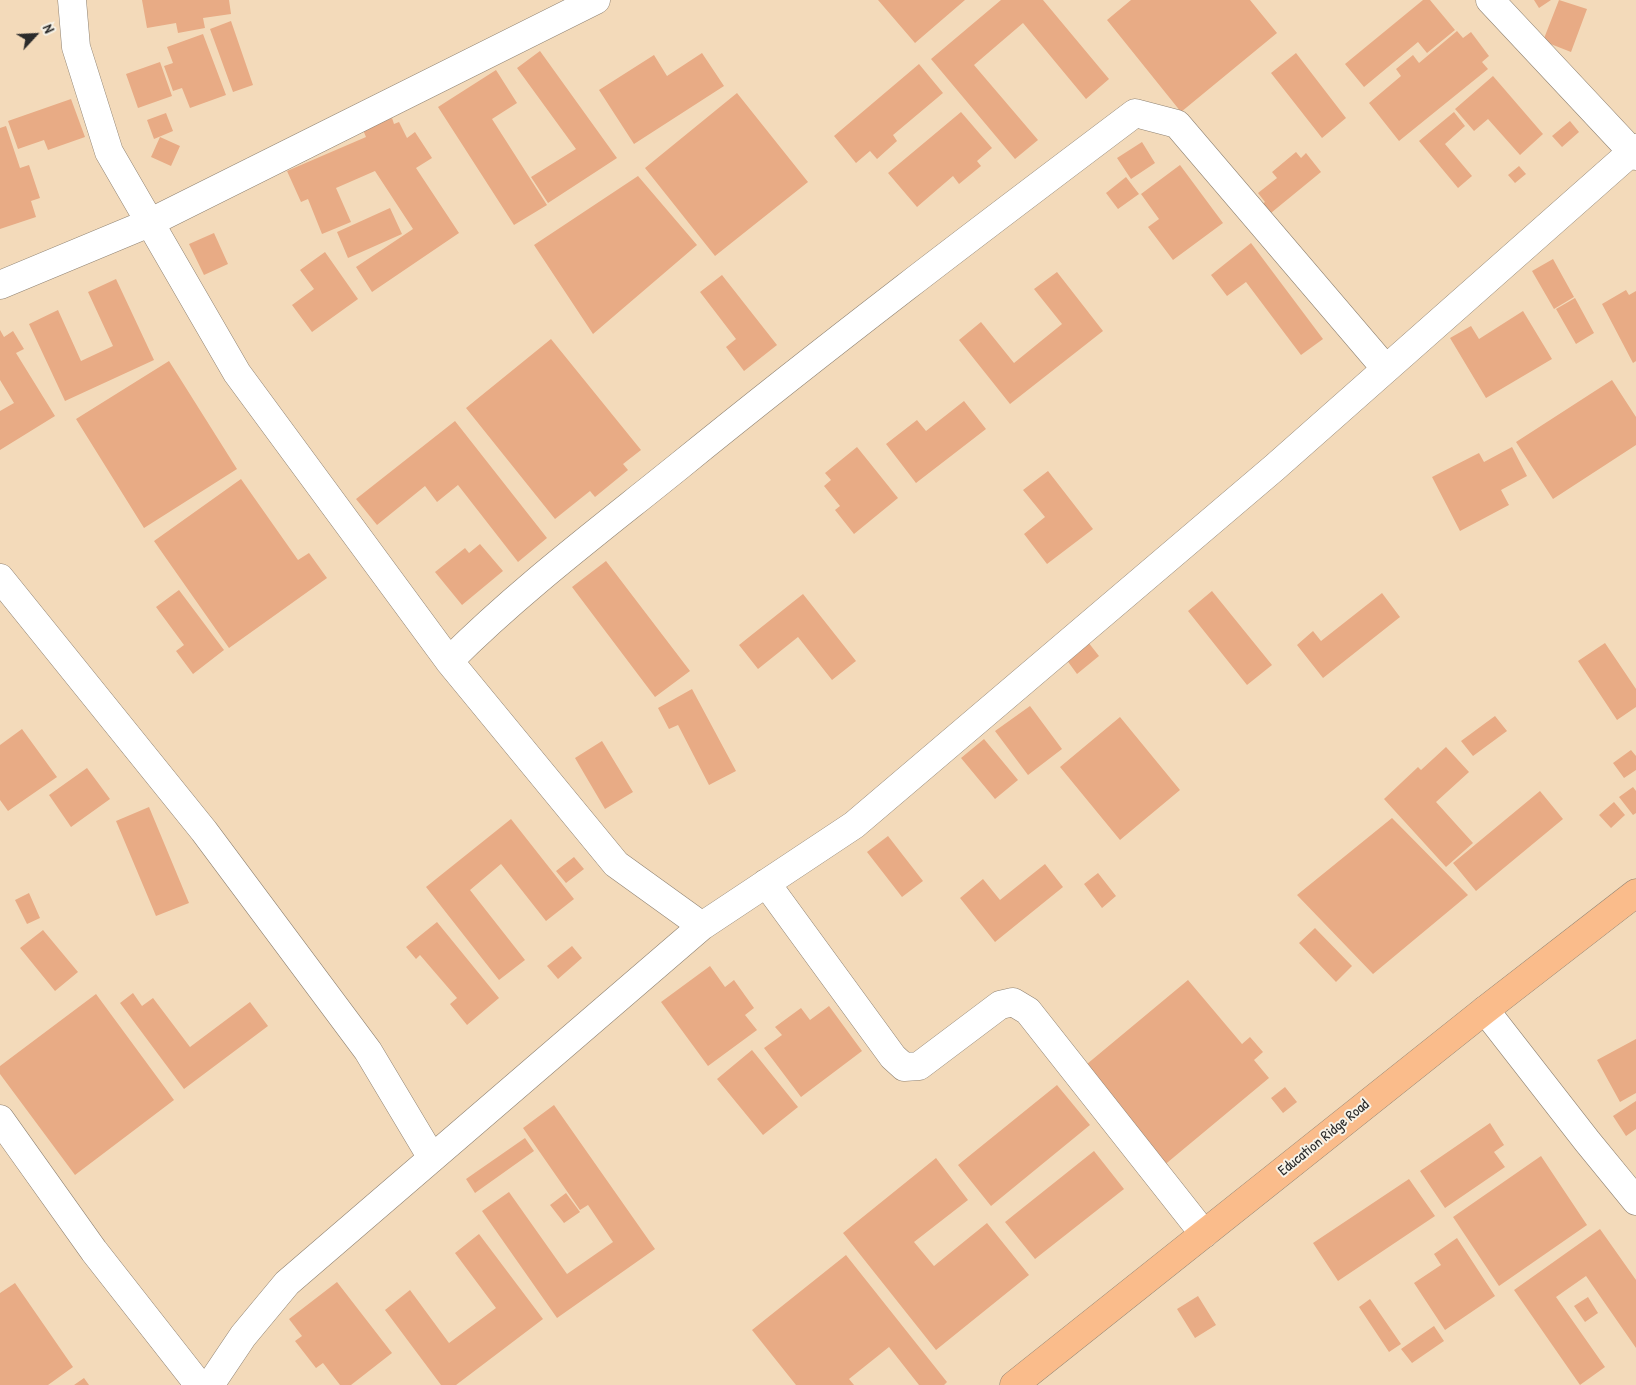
<!DOCTYPE html>
<style>
body{margin:0}
#map{position:relative;width:1636px;height:1385px;overflow:hidden;background:#f3daba;font-family:"Patrick Hand",sans-serif}
canvas{display:block}
.north{position:absolute;left:10px;top:10px;width:50px;height:50px;-webkit-text-stroke:4px #f7f3e8;paint-order:stroke;rotate:65deg;font-size:14px;font-weight:700;line-height:20px;text-align:center;color:#2b2b2b}
.north::after{content:'';display:block;margin:auto;width:18px;height:22px;background:#2b2b2b;clip-path:polygon(50% 0,100% 100%,50% 72%,0 100%)}
</style>
<div id="map">
<canvas width="1636" height="1385"></canvas>
<div class="north">N</div>
</div>
<script>
const ctx = document.querySelector('canvas').getContext('2d');
ctx.lineJoin = 'round';
function fillPath(path, color) {
  ctx.fillStyle = color;
  ctx.fill(path, 'evenodd');
}
function trace(path, color, width, dash) {
  ctx.strokeStyle = color;
  ctx.lineWidth = width;
  ctx.lineCap = dash ? 'butt' : 'round';
  ctx.setLineDash(dash || []);
  ctx.stroke(path);
}
function drawText(font, color, halo, rows, align = 'center') {
  ctx.font = font + ' "Patrick Hand",sans-serif';
  ctx.lineWidth = 4;
  ctx.setLineDash([]);
  ctx.textBaseline = 'middle';
  ctx.strokeStyle = halo;
  ctx.fillStyle = color;
  for (const [text, x, y, turn = 0] of rows) {
    ctx.save();
    ctx.translate(x, y);
    ctx.rotate((+turn || 0) * Math.PI / 180);
    ctx.textAlign = isNaN(turn) ? turn : align;
    if (halo) ctx.strokeText(text, 0, 0);
    ctx.fillText(text, 0, 0);
    ctx.restore();
  }
}
fillPath(new Path2D(`
 M142,0H229L231,14L203,18L205,28L178,33L176,23L147,28Z
 M878,0H965L915,43Z
 M1001,0H1043L1109,79L1086,99L1023,23L974,65L1038,140L1015,159L931,59Z
 M1131,0H1250L1277,33L1181,112L1107,20Z
 M1423,0H1430L1455,30L1427,53L1418,42L1364,87L1345,64Z
 M1534,0H1551L1539,8Z
 M1559,0L1587,9L1571,52L1543,41Z
 M231,21L253,85L233,92L210,29Z
 M1457,31L1463,38L1471,32L1489,56L1482,62L1488,69L1399,141L1369,103L1401,76L1396,69L1413,55L1419,63Z
 M203,34L226,95L190,108L182,88L173,91L164,66L173,63L167,47Z
 M540,51L617,158L548,203L531,177L576,149L517,68Z
 M702,53L724,86L634,144L599,90L654,55L667,76Z
 M1296,53L1346,118L1322,138L1271,73Z
 M160,62L172,96L138,108L126,74Z
 M919,64L943,93L893,135L897,141L877,159L870,151L856,163L834,136Z
 M496,70L517,103L492,119L547,205L514,225L438,107Z
 M1493,76L1543,134L1520,155L1488,119L1474,131L1455,109Z
 M737,93L808,182L715,256L645,168Z
 M71,99L85,137L48,150L44,140L18,149L8,121Z
 M961,112L992,148L977,161L981,166L959,184L953,176L917,207L888,173Z
 M1454,112L1465,126L1445,144L1472,176L1458,188L1419,141Z
 M166,113L173,131L154,139L147,120Z
 M392,118L394,124L399,122L407,138L415,132L432,158L416,168L459,233L372,292L356,267L413,229L375,171L336,188L351,222L322,234L308,199L301,202L287,171L366,137L363,130Z
 M1570,121L1579,132L1562,147L1552,136Z
 M6,126L20,168L29,165L40,198L31,201L36,217L0,229V128Z
 M160,137L180,146L171,166L151,157Z
 M1142,142L1155,163L1131,179L1117,158Z
 M1296,152L1301,158L1306,153L1321,172L1266,217L1258,207L1265,202L1258,193L1277,178L1272,172Z
 M1180,165L1223,223L1173,260L1148,227L1159,219L1141,194Z
 M1519,166L1526,174L1515,183L1508,175Z
 M638,176L697,245L593,334L534,245Z
 M1126,177L1139,194L1118,209L1106,193Z
 M390,208L402,234L348,258L337,232Z
 M214,233L228,264L204,275L189,244Z
 M1251,243L1323,339L1301,355L1246,282L1227,296L1211,275Z
 M325,252L358,299L312,332L292,305L314,289L300,270Z
 M1553,259L1574,297L1554,309L1532,271Z
 M1057,272L1103,331L1010,404L959,340L981,322L1014,363L1062,324L1034,289Z
 M722,275L777,345L744,371L726,347L736,339L700,292Z
 M116,279L154,360L65,401L29,324L58,310L81,361L113,346L88,292Z
 M1626,290L1629,295L1636,291V361L1633,363L1602,304Z
 M1575,298L1594,333L1576,344L1556,309Z
 M1523,311L1552,359L1486,398L1450,338L1471,326L1479,339Z
 M0,330L4,337L13,331L24,349L16,353L55,416L0,450V411L14,403L0,380Z
 M551,339L641,450L623,464L628,470L595,497L590,491L555,519L466,408Z
 M169,361L237,469L144,528L76,419Z
 M1612,380L1636,417V445L1553,499L1516,442Z
 M964,401L986,429L916,483L886,444L917,420L926,431Z
 M455,421L547,538L518,562L458,485L437,502L425,486L377,525L356,499Z
 M857,447L898,498L854,534L835,510L840,506L824,486L831,480L825,473Z
 M1512,447L1527,476L1501,490L1509,505L1460,531L1432,477L1479,453L1484,462Z
 M1048,471L1093,529L1047,564L1024,534L1045,517L1023,490Z
 M241,479L298,560L309,553L327,578L229,648L154,541Z
 M480,544L503,571L462,605L435,572L465,548L469,553Z
 M606,561L690,671L655,697L572,587Z
 M179,590L224,650L193,674L176,651L184,645L156,607Z
 M1212,591L1272,665L1247,685L1188,611Z
 M1382,593L1400,617L1323,678L1297,645L1313,631L1321,641Z
 M803,594L856,661L832,680L798,637L758,669L739,645Z
 M1088,642L1099,656L1077,674L1066,659Z
 M1605,643L1636,689V707L1617,720L1578,661Z
 M692,689L736,771L709,785L678,725L669,729L658,708Z
 M1030,706L1062,749L1028,775L995,731Z
 M1495,716L1507,731L1473,756L1461,741Z
 M1120,717L1180,790L1120,840L1060,767Z
 M22,729L57,777L8,811L0,800V745Z
 M984,739L1018,780L995,799L961,758Z
 M602,741L633,792L605,809L575,758Z
 M1446,747L1469,772L1436,802L1473,843L1446,867L1384,799L1418,767L1421,770Z
 M1631,750L1636,756V770L1624,778L1613,763Z
 M87,768L110,799L71,827L49,795Z
 M1633,787L1636,791V813L1633,815L1619,797Z
 M1540,791L1563,819L1476,891L1453,863Z
 M1614,802L1625,815L1611,828L1599,815Z
 M149,807L189,903L156,916L116,821Z
 M1392,818L1468,895L1373,974L1297,895Z
 M511,819L574,899L546,921L501,864L470,890L525,960L499,980L426,887Z
 M888,836L923,881L902,897L867,852Z
 M574,857L584,869L566,883L556,871Z
 M1045,864L1063,887L995,942L960,898L983,879L1000,900Z
 M1098,873L1116,896L1102,908L1084,884Z
 M29,893L40,918L27,924L15,900Z
 M437,922L499,998L467,1025L450,1004L457,998L420,955L416,959L406,947Z
 M1315,928L1352,966L1336,982L1299,943Z
 M43,930L78,972L55,991L20,948Z
 M572,946L582,958L558,979L547,966Z
 M710,966L725,987L734,980L754,1008L745,1015L757,1030L708,1066L661,1002Z
 M1188,980L1242,1044L1250,1037L1263,1052L1254,1060L1269,1078L1162,1167L1081,1069Z
 M133,993L142,1006L153,998L190,1047L250,1002L268,1026L184,1089L120,1003Z
 M96,994L174,1100L75,1175L0,1074V1066Z
 M829,1006L862,1051L801,1097L764,1048L782,1035L775,1027L801,1008L810,1020Z
 M1636,1039V1093L1620,1102L1597,1060Z
 M752,1050L798,1107L763,1135L717,1079Z
 M1057,1085L1090,1125L991,1206L958,1165Z
 M1285,1087L1297,1102L1283,1113L1271,1098Z
 M1636,1101V1129L1626,1136L1613,1116Z
 M554,1105L655,1249L557,1318L482,1211L509,1192L567,1274L613,1242L588,1205L580,1210L523,1128Z
 M1490,1123L1504,1145L1494,1152L1505,1167L1445,1208L1420,1171Z
 M525,1138L534,1151L475,1193L466,1179Z
 M1094,1151L1124,1189L1035,1259L1005,1222Z
 M1541,1156L1587,1225L1499,1286L1453,1217Z
 M936,1158L968,1200L914,1242L934,1266L987,1223L1029,1275L936,1350L843,1233Z
 M1409,1179L1435,1216L1338,1281L1313,1243Z
 M566,1193L580,1212L564,1223L550,1205Z
 M1600,1229L1636,1280V1348L1586,1276L1556,1297L1605,1367L1580,1385L1514,1290Z
 M479,1234L543,1319L456,1385H441L385,1310L410,1290L449,1343L496,1308L455,1253Z
 M1457,1238L1495,1296L1445,1330L1414,1283L1441,1265L1434,1254Z
 M846,1255L947,1382L944,1385H919L889,1347L849,1379L854,1385H796L752,1330Z
 M337,1282L392,1353L351,1385H340L323,1363L316,1368L295,1341L302,1336L289,1319Z
 M15,1283L73,1367L48,1385H0V1293Z
 M1198,1296L1216,1325L1195,1338L1177,1309Z
 M1588,1297L1598,1313L1585,1322L1574,1306Z
 M1370,1299L1401,1344L1389,1352L1359,1307Z
 M1434,1326L1444,1341L1412,1363L1401,1349Z
 M84,1378L89,1385H74Z`), '#e8ab85');
const minor = new Path2D(`
 M72,0L76,47L109,152L237,373L449,661L616,864L702,926
 M1490,0L1636,156
 M0,285L149,223L596,0
 M0,578L204,831L368,1051L432,1158
 M449,661C520,590 600,530 678,467C828,345 981,229 1135,113L1177,124L1386,369
 M766,883L893,1057L904,1067L919,1066L1000,1005L1013,1002L1028,1011L1204,1234
 M1485,1010L1587,1141L1636,1201
 M0,1119L94,1251L199,1385
 M210,1385L243,1336L287,1283L702,926L854,825L1274,468L1636,148`);
const major = new Path2D(`
 M1014,1385L1485,1010L1636,893`);
trace(minor, '#8f8272', 29);
trace(major, '#8f8272', 29);
trace(minor, '#fff', 28);
trace(major, '#fabc8b', 28);
drawText('15px', '#2b2b2b', '#f7f3e8', [
 ["Education Ridge Road",1324,1138,-39]
]);
</script>
